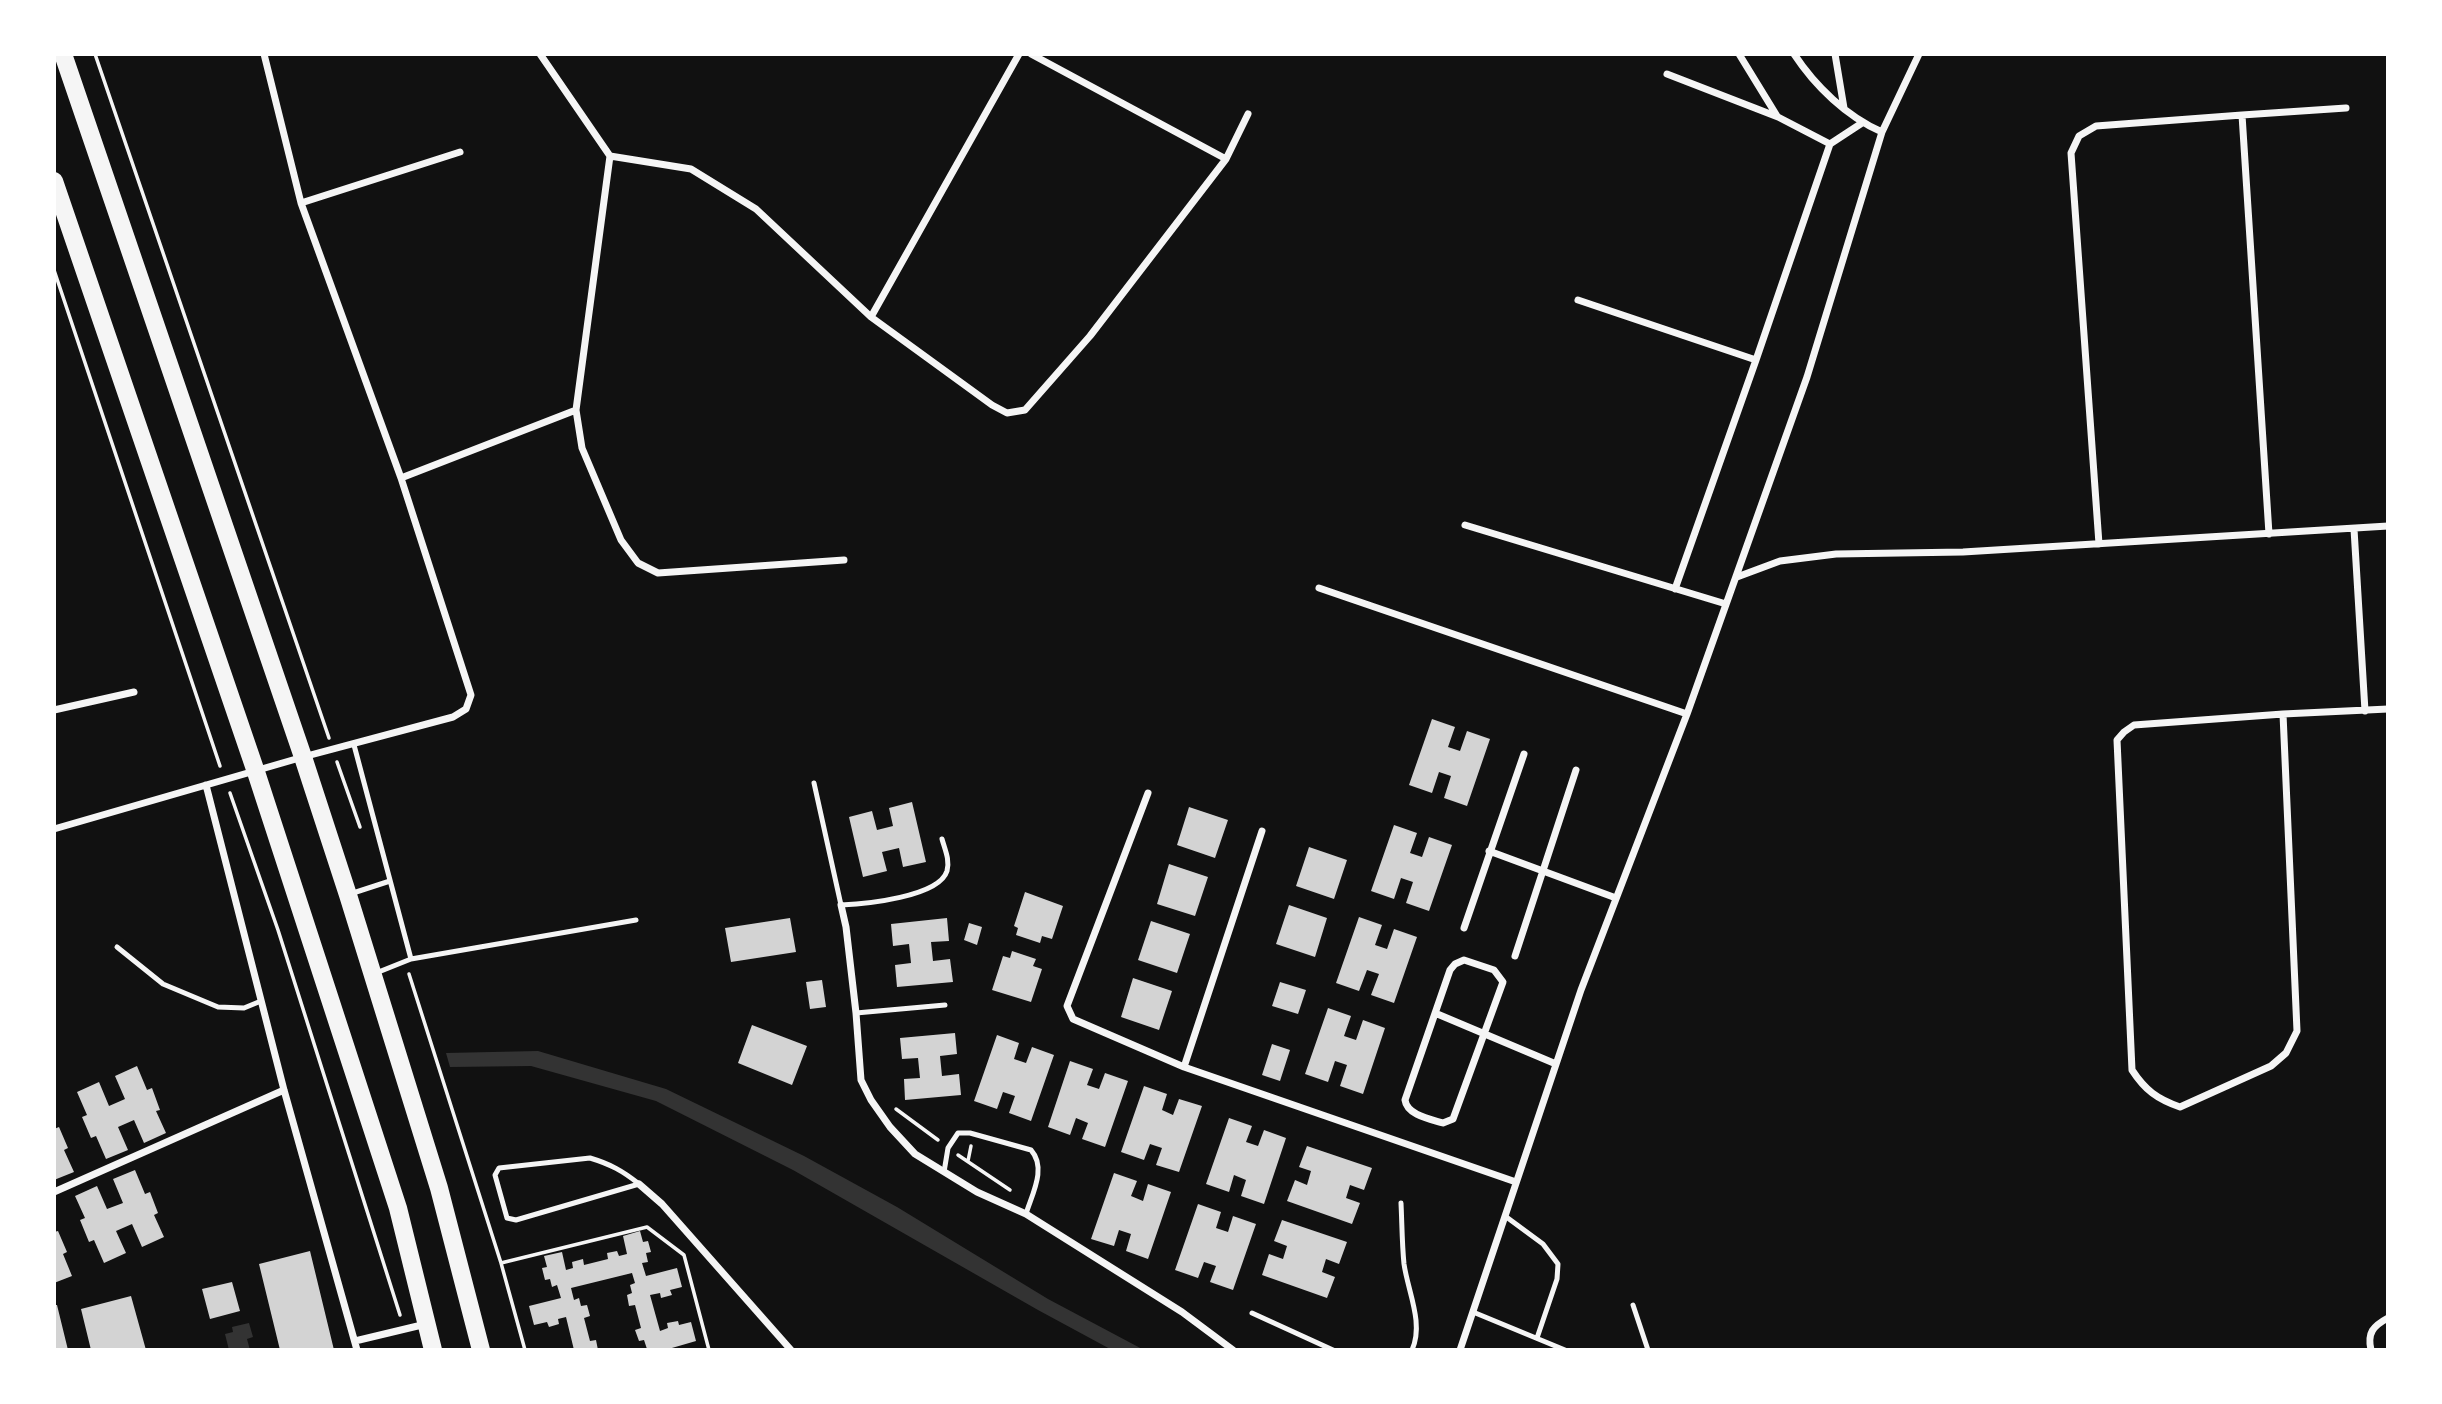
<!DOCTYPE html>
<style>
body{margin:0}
#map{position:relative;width:2442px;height:1404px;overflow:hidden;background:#111;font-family:"Public Sans",sans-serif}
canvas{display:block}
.frame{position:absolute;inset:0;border:56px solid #fff;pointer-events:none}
</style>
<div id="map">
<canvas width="2442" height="1404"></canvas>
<div class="frame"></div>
</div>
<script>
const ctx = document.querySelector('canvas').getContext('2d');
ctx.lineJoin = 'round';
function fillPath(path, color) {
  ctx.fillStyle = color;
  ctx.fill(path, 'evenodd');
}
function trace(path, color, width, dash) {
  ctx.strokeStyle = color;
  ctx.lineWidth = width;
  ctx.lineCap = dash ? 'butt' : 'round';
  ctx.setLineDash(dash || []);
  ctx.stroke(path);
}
fillPath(new Path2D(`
 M538,1051L666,1089L804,1156L897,1207L1048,1299L1144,1350H1112L1038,1310L793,1170L656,1101L531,1066L450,1067L446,1053Z
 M249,1323L253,1337L247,1339L250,1350H229L225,1334L233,1332L232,1327Z`), '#333');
fillPath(new Path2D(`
 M1432,719L1455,727L1448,747L1460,751L1467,731L1490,739L1467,806L1444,798L1451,776L1439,772L1432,793L1409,785Z
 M912,802L926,862L903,867L899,848L882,852L887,871L863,877L849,817L872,811L877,830L893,826L889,808Z
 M1189,807L1228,820L1215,858L1177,845Z
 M1394,825L1417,833L1410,853L1422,857L1429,837L1452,845L1429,911L1406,903L1413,882L1401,878L1394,899L1371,891Z
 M1309,847L1347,860L1334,899L1296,886Z
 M1169,864L1208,877L1195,916L1157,904Z
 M1025,892L1063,906L1052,939L1042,936L1040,943L1016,935L1018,928L1014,926Z
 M1289,905L1327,918L1315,957L1276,944Z
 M1359,917L1382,925L1375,945L1387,949L1394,929L1417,937L1394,1003L1371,995L1379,974L1367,970L1359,991L1336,983Z
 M790,918L796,952L731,962L725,928Z
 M947,918L949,941L931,942L933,961L950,959L953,982L897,987L895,965L911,963L909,944L893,946L891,924Z
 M1151,921L1190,934L1177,973L1138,960Z
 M969,923L982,927L977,945L964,940Z
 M1012,951L1036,959L1033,966L1042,969L1031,1002L992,990L1003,956L1010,958Z
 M1133,978L1172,991L1159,1030L1121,1017Z
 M822,980L826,1007L810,1009L806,982Z
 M1280,982L1306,990L1298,1014L1272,1006Z
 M1328,1008L1351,1016L1344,1036L1356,1040L1363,1020L1385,1028L1363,1094L1340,1086L1347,1065L1335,1061L1328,1082L1305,1074Z
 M752,1025L807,1046L792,1085L738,1063Z
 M955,1033L957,1054L940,1056L942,1076L959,1074L961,1095L905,1100L904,1079L920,1078L918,1058L902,1059L900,1038Z
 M997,1035L1019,1043L1014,1059L1026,1063L1032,1047L1054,1055L1031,1121L1009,1113L1015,1096L1003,1092L997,1109L974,1101Z
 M1272,1044L1290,1050L1280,1081L1262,1075Z
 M1070,1061L1093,1069L1087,1085L1099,1089L1105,1073L1128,1081L1105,1147L1082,1139L1088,1123L1076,1118L1070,1135L1048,1127Z
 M137,1066L147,1090L152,1088L160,1110L156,1111L166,1133L144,1143L134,1120L118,1127L128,1150L106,1159L96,1136L91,1138L82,1117L87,1115L77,1092L99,1082L109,1106L125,1099L115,1076Z
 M1144,1086L1167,1094L1162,1110L1173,1115L1179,1099L1202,1106L1179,1172L1156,1165L1162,1148L1150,1144L1144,1160L1121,1152Z
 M1229,1118L1252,1126L1246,1142L1258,1146L1264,1130L1286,1138L1264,1204L1241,1196L1246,1180L1234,1175L1229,1192L1206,1184Z
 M59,1127L68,1148L64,1150L74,1172L54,1180V1129Z
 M1307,1146L1372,1168L1364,1190L1350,1185L1346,1198L1360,1203L1352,1224L1287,1201L1295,1180L1307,1185L1311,1171L1299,1167Z
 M135,1170L145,1194L150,1192L158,1213L154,1215L164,1237L142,1247L132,1224L116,1231L126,1253L104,1263L94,1240L89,1242L80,1220L85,1218L75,1196L97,1186L107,1209L123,1203L113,1179Z
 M1114,1173L1137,1181L1131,1196L1143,1201L1148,1184L1171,1192L1148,1259L1126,1251L1131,1234L1119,1230L1114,1246L1091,1239Z
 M1198,1204L1221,1212L1216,1228L1228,1232L1233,1216L1256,1224L1233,1290L1210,1282L1216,1266L1204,1262L1198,1278L1175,1270Z
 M1282,1220L1347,1242L1339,1264L1326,1259L1322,1272L1335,1277L1327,1298L1262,1275L1269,1254L1283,1259L1287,1246L1274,1241Z
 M58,1231L67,1252L63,1254L72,1276L54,1283V1232Z
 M640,1231L643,1242L648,1241L651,1252L646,1253L648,1262L642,1263L646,1276L677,1268L682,1287L670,1290L672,1295L661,1298L660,1293L650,1295L660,1331L668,1328L667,1323L678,1321L679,1325L691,1322L696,1341L665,1350L647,1349L644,1340L639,1341L635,1330L641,1328L635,1305L629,1306L627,1295L632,1293L630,1285L635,1283L632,1273L571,1288L574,1300L579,1298L581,1306L587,1305L590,1316L584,1318L590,1341L596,1340L598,1350H574L566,1317L558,1319L559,1324L549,1327L547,1322L534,1325L529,1306L561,1298L557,1285L552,1287L550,1279L545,1280L542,1268L547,1267L544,1256L562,1252L566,1270L573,1268L572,1262L583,1259L584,1265L608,1259L607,1253L617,1251L619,1256L627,1254L623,1236Z
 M310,1251L334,1350H280L259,1264Z
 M232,1282L240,1311L210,1319L202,1289Z
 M131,1296L146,1350H91L81,1309Z
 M54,1305H57L68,1350H54Z`), '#d3d3d3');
trace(new Path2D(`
 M95,54L329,738
 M54,270L220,766
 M337,762L360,827
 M230,793L278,930L400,1315
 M409,974L501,1263L525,1350
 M896,1109L938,1140
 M958,1155L1010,1190
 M968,1161L971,1146
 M501,1263L647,1227L684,1255L709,1350`), '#f5f5f5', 3.5);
trace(new Path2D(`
 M354,745L411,959
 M814,783L841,905C865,904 939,897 947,871C950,860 945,850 942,839
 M350,894L390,881
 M117,947L163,984L218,1007L244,1008L261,1001
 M376,973L411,959L636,920
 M856,1013L945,1005
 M590,1158C610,1164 623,1171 639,1184L516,1220L507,1218L495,1175L499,1168Z
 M944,1172L948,1148L958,1133H970L1031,1150C1047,1168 1032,1194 1026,1214
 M1401,1203C1402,1224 1402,1244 1404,1264C1408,1292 1424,1323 1412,1350
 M1505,1216L1543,1244L1558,1264L1557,1279L1537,1338
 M1633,1305L1648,1350
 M1473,1312L1565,1350
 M1252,1313L1333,1350`), '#f5f5f5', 5);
trace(new Path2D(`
 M1031,54L1226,159
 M1739,54L1777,116
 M1794,54C1815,86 1847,117 1882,132
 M1835,54L1844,108
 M1667,74L1778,117L1830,144L1862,123
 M2242,115L2346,108
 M610,156L691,169L756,209L871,317L992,405L1007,413L1025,410L1090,336L1226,159L1248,114
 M301,203L460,152
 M1578,300L1756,360
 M871,317L1019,54
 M576,410L582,448L621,540L638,563L658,573L844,560
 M401,478L576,410L610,156L540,54
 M1465,525L1726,604
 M2354,529L2365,711
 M2099,544L2071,153L2079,136L2096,126L2242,115L2269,534
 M1737,577L1780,561L1836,554L1963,552L2388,526
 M1319,588L1687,714
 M1675,589L1756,360L1830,144
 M54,710L134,692
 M2283,714L2297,1031L2286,1053L2271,1066L2180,1107C2157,1099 2145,1090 2132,1070L2117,740L2124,732L2134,725L2283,714L2388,709
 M206,785L284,1090L357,1350
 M1148,793L1067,1006L1073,1019L1184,1067L1516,1182
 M54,829L303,757L453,717L466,709L471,695L401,478L301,203L264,54
 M1489,851L1616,898
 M841,905L846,927L856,1013L861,1080L871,1100L890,1127L915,1154L977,1192L1026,1214L1182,1312L1233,1350
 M1464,928L1524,754
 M1515,956L1576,770
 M1464,960L1494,970L1503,982L1453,1119L1443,1123C1430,1119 1407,1115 1405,1100L1450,970L1455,964Z
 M1435,1013L1556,1064
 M1184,1067L1262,831
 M639,1184L662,1204L791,1350
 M54,1192L284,1090
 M355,1341L426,1324
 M1460,1350L1581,990L1687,714L1807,377L1882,132L1919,54
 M2371,1350C2367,1333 2373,1326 2388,1318`), '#f5f5f5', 7);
trace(new Path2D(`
 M63,54L303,757L348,895L439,1188L481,1350
 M54,181L256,772L398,1208L433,1350`), '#f5f5f5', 18);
</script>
